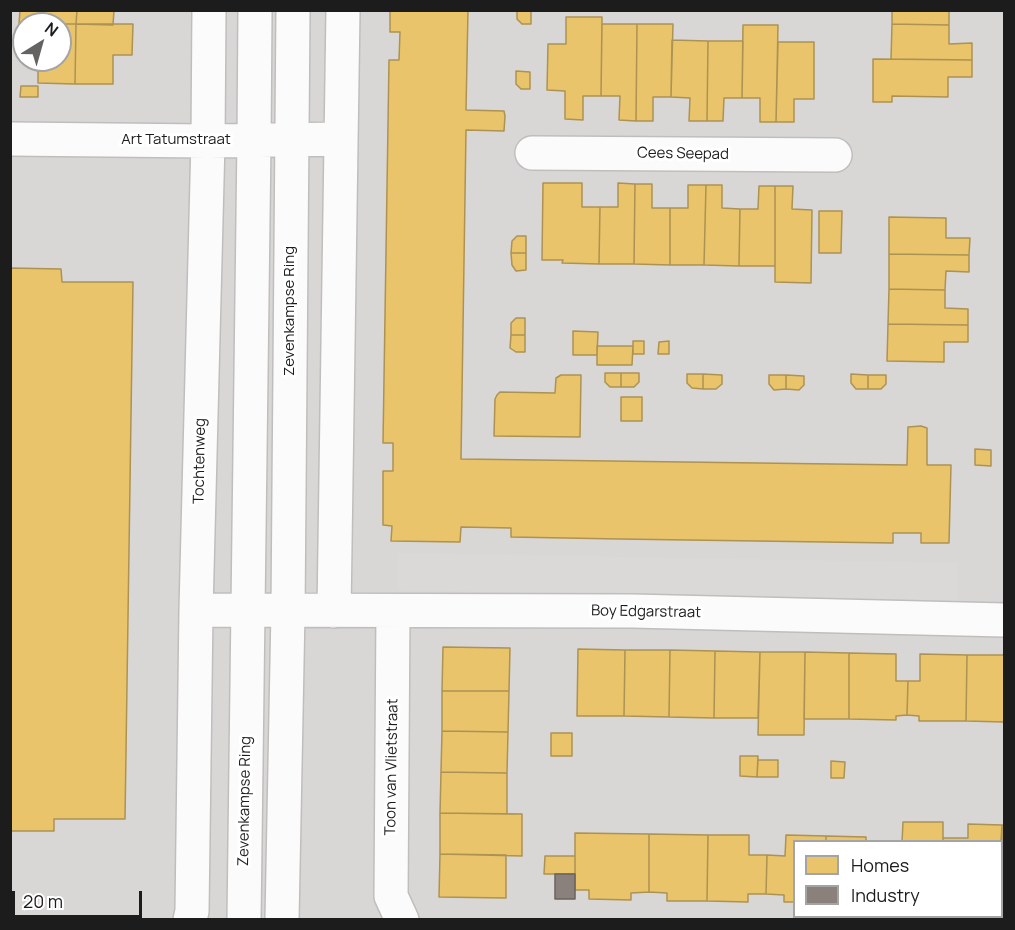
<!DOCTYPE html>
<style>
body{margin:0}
#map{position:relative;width:1015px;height:930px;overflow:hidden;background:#eae7e5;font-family:Manrope,sans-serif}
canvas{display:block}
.frame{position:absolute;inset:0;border:12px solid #1c1c1c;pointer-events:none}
.legend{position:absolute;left:793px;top:840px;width:210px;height:78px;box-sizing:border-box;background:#fff;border:2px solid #a4a4a4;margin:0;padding:8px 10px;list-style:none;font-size:18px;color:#1c1c1c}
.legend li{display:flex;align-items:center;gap:12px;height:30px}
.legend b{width:30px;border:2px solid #a4a4a4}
.north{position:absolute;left:12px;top:12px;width:60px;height:60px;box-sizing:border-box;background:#fff;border:2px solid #a4a4a4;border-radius:50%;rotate:37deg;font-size:16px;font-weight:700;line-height:24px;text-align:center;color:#1c1c1c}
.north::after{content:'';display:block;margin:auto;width:21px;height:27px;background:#646362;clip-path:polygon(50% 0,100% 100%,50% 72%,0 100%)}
.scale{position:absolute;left:12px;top:891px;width:130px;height:27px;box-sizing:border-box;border:3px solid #1c1c1c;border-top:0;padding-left:8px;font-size:18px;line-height:21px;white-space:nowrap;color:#1c1c1c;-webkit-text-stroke:4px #fff;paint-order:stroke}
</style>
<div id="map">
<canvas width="1015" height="930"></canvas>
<div class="frame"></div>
<ul class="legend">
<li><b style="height:16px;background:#e9c46a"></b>Homes</li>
<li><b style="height:16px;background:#8a817c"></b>Industry</li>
</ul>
<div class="north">N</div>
<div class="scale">20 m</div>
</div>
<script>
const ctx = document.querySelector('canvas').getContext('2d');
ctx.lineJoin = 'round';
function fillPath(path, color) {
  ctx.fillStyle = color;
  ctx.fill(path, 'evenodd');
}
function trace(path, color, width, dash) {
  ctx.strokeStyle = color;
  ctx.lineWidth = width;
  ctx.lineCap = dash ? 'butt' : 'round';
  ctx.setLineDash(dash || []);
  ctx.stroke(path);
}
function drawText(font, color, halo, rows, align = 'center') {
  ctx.font = font + ' Manrope,sans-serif';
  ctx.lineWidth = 6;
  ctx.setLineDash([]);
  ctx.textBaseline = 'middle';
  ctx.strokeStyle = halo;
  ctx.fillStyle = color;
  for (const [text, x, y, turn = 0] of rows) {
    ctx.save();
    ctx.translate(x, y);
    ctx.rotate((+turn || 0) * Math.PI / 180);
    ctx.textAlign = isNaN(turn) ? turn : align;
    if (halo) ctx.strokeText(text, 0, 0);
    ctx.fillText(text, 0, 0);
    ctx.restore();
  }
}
fillPath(new Path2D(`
 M11,11H1004V919H11ZM24,24H60V60H24ZM794,842H1002V916H794Z`), '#d9d7d6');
fillPath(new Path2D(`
 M398,553L957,563L958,601L398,590Z`), '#dad9d8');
const homes = new Path2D(`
 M20,10H77L76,24H19Z
 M77,10H114L113,25L76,24Z
 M390,10H468L466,110L504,111L505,116L504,131L466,130L461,459L907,465L908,427L921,426L927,428V465H951L949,543H921V533H893V543L619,539L511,537V528L461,527L460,542L391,541L392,526L383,525V471H393V443H383L389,60H399L400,32H390Z
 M517,10H531V24H522L517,19Z
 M892,10H949V25L892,24Z
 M566,17H602L601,96H583V120L565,119V91L547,90L548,44H566Z
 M19,24H40H24V53H19Z
 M60,24H76L75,84L38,83V60H60Z
 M76,24H133L132,55H113V84H75Z
 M602,24H637L636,121L619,120L620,96H601Z
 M637,24H673L671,97H653V121H636Z
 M892,24L949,25V44L972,43V60L891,59Z
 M743,25H778L776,122H760V98H742Z
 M672,40L708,41L707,121H689L690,98L671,97Z
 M708,41H743L742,98H724L723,121H707Z
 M778,42H814V99H794V122H776Z
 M873,59L972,60V77H948V97L892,96V102H873Z
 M516,71L530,72V89H521L516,84Z
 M21,86H38V97H20Z
 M543,183H582V207H600L599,264L562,263L563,260H542Z
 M618,183L635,184L634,264H599L600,207H618Z
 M635,184H652V208H670V265L634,264Z
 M688,185H706L704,265H670V208H688Z
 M706,185H722V208L740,209L739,266L704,265Z
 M759,186H775V266H739L740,209H758Z
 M775,186H793L792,209L812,210L811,283L775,282Z
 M819,211H842L841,253H819Z
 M889,217L946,218V238H970L969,255L889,254Z
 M517,236H526V253H511L512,241Z
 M511,253H526V270L516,271L512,265Z
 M889,254L969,255V272L946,271L945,290L889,289Z
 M10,268L61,269L62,282H133L125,819H54V831H10Z
 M889,289L945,290V308L968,309V325L888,324Z
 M516,318H525V335H511V323Z
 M888,324L968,325V342H944V362L887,361Z
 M573,331L598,332L597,355H573Z
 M511,335H525V352H516L510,348Z
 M633,341H644V354H633Z
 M669,341V354H658L659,342Z
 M597,346H633L632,365H597Z
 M605,373H621V387H610L605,382Z
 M621,373H639V382L634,387H621Z
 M687,374H703V389L692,388L687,383Z
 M703,374L722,375V384L716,389H703Z
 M851,374L868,375V389H856L851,383Z
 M561,375H581L580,437L494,436L495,399L497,395L500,392L555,393L556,378Z
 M769,375H786V389L774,390L769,384Z
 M786,375L804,376V385L799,390L786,389Z
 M868,375H886V384L881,389H868Z
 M621,397H642V421H621Z
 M975,449L991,450V466L975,465Z
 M443,647L510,648L509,691H442Z
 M578,649L625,650L624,716H577Z
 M625,650H670L669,717L624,716Z
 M670,650L715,651L714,718L669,717Z
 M715,651L760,652L758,718H714Z
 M760,652H805L804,735H758Z
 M805,652L849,653V719H804Z
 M849,653L896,654V681H908L907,715L896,716V720L849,719Z
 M920,654L967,655L966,721H919V716L907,715L908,681H920Z
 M967,655H1004V722L966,721Z
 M442,691H509L508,732L442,731Z
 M442,731L508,732L507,773L441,772Z
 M551,733H572V756H551Z
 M740,756H758L757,777L740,776Z
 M758,760H778V777H757Z
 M831,761L845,762L844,778H831Z
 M441,772L507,773V814L440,813Z
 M440,813L522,814V856L440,854Z
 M903,822H943V842H902Z
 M968,824L1002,825L1001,842H943V838H968Z
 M1002,825H1004V898L1002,897Z
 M575,833L649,834V892L631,893V900L589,899V890H575Z
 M649,834L708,835L707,901H667V893L649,892Z
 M708,835H749V855H767L766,894H748V902L707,901Z
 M786,835L826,836V842H794V902H784V895L766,894L767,855L785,856Z
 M826,836L866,837V842H826Z
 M440,854L506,855V898L439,897Z
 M545,856H575V874H544Z`);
fillPath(homes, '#e9c46a');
trace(homes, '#ac9253', 1.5);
const industry = new Path2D(`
 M555,874H575V899H555Z`);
fillPath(industry, '#8a817c');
trace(industry, '#69635f', 1.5);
const minor = new Path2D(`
 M10,139L208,141L341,139
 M532,153L835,155
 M196,610L632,611L1004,620
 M334,611L343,10
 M393,611L391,896L402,920
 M190,920L192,911L196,610L208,141L209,10
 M244,920L254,140L255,10
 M282,920L288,611L293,10`);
trace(minor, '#c0bebd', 36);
trace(minor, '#fcfbfb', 33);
drawText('15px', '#1c1c1c', '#fff', [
 ["Art Tatumstraat",176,140],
 ["Cees Seepad",683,154,1],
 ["Zevenkampse Ring",290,311,-90],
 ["Tochtenweg",200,461,-89],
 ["Boy Edgarstraat",646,612,1],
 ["Toon van Vlietstraat",392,767,-89],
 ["Zevenkampse Ring",245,801,-89]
]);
</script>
